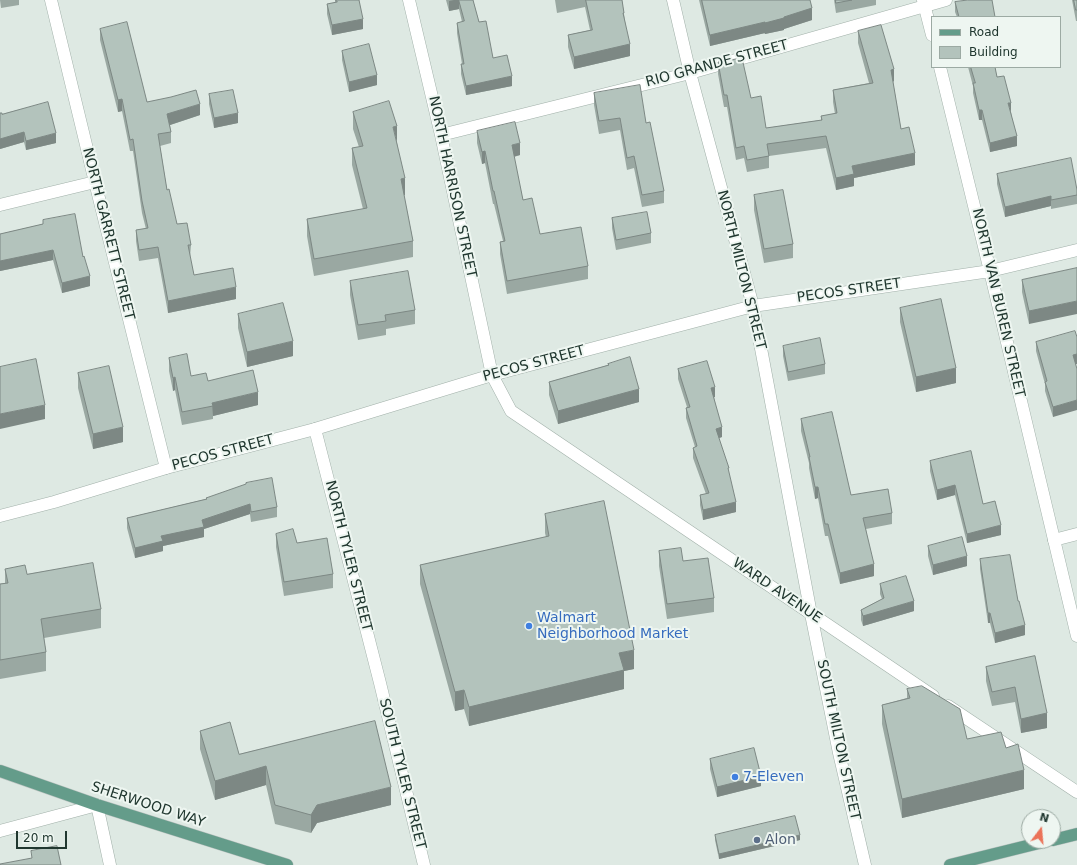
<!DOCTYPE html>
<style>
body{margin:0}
#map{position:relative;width:1077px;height:865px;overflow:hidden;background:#dee9e3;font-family:"DejaVu Sans",sans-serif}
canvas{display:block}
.legend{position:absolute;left:931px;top:16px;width:130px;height:52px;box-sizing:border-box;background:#eef6f1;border:1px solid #9caaa3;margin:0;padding:5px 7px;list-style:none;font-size:12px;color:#20372f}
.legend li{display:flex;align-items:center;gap:8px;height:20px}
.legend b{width:20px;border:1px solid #9caaa3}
.north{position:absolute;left:1021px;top:809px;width:40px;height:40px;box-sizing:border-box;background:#eef6f1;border:1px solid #9caaa3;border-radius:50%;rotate:16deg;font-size:11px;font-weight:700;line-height:16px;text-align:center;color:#20372f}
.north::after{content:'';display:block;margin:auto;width:14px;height:18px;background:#eb7359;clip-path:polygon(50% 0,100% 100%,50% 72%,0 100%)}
.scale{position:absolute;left:16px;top:831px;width:51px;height:18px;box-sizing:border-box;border:2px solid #20372f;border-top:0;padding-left:5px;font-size:12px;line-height:14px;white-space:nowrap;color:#20372f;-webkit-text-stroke:3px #eef6f1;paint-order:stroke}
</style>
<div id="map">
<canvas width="1077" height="865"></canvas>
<ul class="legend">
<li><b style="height:5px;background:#649c8a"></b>Road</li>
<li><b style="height:11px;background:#b3c3bc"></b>Building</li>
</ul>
<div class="north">N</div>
<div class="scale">20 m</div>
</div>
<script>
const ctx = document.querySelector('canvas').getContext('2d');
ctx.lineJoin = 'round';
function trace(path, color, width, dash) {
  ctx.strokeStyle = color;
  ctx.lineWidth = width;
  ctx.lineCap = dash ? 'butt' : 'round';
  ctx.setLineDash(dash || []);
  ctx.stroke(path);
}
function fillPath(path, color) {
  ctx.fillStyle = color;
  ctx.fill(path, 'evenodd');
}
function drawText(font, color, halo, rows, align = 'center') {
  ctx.font = font + ' "DejaVu Sans",sans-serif';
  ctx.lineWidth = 4;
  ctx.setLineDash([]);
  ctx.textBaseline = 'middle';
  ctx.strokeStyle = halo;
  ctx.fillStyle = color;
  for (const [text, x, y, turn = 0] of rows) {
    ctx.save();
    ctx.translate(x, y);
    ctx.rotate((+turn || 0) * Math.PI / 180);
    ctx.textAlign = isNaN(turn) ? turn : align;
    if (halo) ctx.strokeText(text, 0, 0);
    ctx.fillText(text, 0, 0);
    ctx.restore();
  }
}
const minor = new Path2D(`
 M51,0L95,182L166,468
 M409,0L441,135L492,375L511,411L933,696
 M673,0L690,73L753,306L811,614L839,753L865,865
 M441,135L690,73L946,0
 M0,205L95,182
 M315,429L380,683L424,865
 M1054,540L1077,534
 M948,706L1077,792
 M0,831L97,805L110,865`);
const tertiary = new Path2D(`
 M923,0L932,35
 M940,67L990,271L1077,636
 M0,516L54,502L166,468L315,429L492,375L753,306L990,271L1077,250`);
const primary = new Path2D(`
 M0,771L97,805L287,865
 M1053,840L1077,834
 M950,865L1047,841`);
trace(minor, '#a1b0a9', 13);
trace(tertiary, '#a1b0a9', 13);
trace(primary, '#bcc3c1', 13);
trace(minor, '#fff', 12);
trace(tertiary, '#fff', 12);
trace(primary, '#649c8a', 12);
fillPath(new Path2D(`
 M0,0H19V5L1,8Z
 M335,0H359L363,29L332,35L327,14V4L335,3Z
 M446,0H473L479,22L493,58L512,86L466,95L461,74V64H462L457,33V23L462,22L459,9L449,11Z
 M555,0H622L630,56L574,69L568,47V35L590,30L585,7L557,13Z
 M699,0H810L812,20L784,29V30L765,34V33L710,46Z
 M834,0H876V5L836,13Z
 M1072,0H1077V21H1076Z
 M955,2L995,17H957L955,12Z
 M100,29L147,102L200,115L170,125L171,132V143L160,146L167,190L177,224L191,245L190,257L194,275L236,299L168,313L158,258L139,261L136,241V230L146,229L142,213L133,151H130L122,111L118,112L100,40Z
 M858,31L894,81L893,82L901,129L915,165L854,178V186L836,190L826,148L769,156V168L747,172L744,158L736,160L727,107H724L718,74V62L751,98L766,128L821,120V116L835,114L833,102V90L869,83L858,43Z
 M342,51L377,85L349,92L342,60Z
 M968,67H995L997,77L1011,112L1017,146L990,152L982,120H979L973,93V86Z
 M594,93L646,123L664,191V203L642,207L634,168L627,170L620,130L599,134L594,105Z
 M209,94L238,123L214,128L209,104Z
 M353,112L397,143L405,195H404L413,241V257L314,276L307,236V219L363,209L352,165V148L359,147L353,129Z
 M0,113L2,114L56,143L26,150L24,142L0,149Z
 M477,131L520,155L514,157L523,200L540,234L588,266V279L507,294L500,254V242L503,241L494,204H493L485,163L482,164L477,143Z
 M997,174L1077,190V204L1051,209V206L1005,217L997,184Z
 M754,195L793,244V258L764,263L754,210Z
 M612,218L651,233V243L616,250L612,228Z
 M43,220L83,257L90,286L62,293L53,260L0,271V279V234L43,224Z
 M1077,268L1029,324L1022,292V280Z
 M350,281L415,310V324L386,329V335L358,340L350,295Z
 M900,308L956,383L916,392L900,322Z
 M238,314L293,356L247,367L238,328Z
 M1077,337V364H1076L1053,417L1045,391V384L1036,351V342Z
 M783,346L825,364V374L788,381L783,356Z
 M169,358L191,376L208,381L258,405L213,416V419L182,425L175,390L173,391L169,371Z
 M608,364L639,402L558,424L549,395V382L608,365Z
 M678,369L715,397H714L722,437L719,438L729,474L736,512L703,520L700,505V495L706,494L693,458V448L695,447L686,418V408L687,407L678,379Z
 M78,373L123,442L93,449L78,388Z
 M801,419L851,495L892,513V524L866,529L874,576L840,584L828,536H825L818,498L815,499L809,468V463L801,431Z
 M930,461L983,504L1001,535L967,543L955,495L937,500L930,471Z
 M206,498L277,507V517L251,522L250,514L204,529V537L163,546V551L135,558L127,528V518L206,499Z
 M545,514L634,669L624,671V689L469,726L464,709L455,711L420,584V565L546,537L545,533Z
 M276,534L297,543L333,574V588L284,596L276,547Z
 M928,546L967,566L933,575L928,556Z
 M659,551L683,561L714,598V612L667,619L659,566Z
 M980,559L1018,601L1025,635L995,643L990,623H988L980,569Z
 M5,569L27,574L101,609V628L44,638L46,652V671L0,679V584L5,583Z
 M880,584L914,611L863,626L861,620V610L882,599L880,594Z
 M1035,656L1047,728L1021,733L1015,702L992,706L986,681V667Z
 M907,689L967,739L1006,748L1024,789L902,818L882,724V705L907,698Z
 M200,731L239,754L391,805L317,823L311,833L275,824L266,785L215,800L200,749Z
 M710,759L761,786L717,797L710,769Z
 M715,835L800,840L719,859L715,840Z`), '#9aa8a2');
fillPath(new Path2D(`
 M454,0H459V9L449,11V1Z
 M812,8V20L784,29V30L765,34V23Z
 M363,19V29L332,35V25Z
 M765,22V33L710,46V35Z
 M630,44V56L574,69V57Z
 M894,69V81L891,82V70Z
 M377,75V85L349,92V82Z
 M512,76V86L466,95V86Z
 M122,99V111L118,112V100Z
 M1008,103H1011V113Z
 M200,104V115L167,126V114Z
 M979,110H982V120H979Z
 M238,113V123L214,128V118Z
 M397,126V143L393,127Z
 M24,132V142L0,149V139Z
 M56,133V143L26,150V141Z
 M1017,136V146L990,152V143Z
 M520,143V155L512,157V145Z
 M485,151V163L482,164V152Z
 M915,153V165L854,178V186L836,190V178L852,166Z
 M405,178V195L401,196V179Z
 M1051,196V206L1005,217V207Z
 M53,250V260L0,271V279V261Z
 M90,276V286L62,293V283Z
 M236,287V299L168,313V301Z
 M1077,301V314L1029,324V311Z
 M293,341V356L247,367V352Z
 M1077,354V364L1073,365V355Z
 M956,368V383L916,392V377Z
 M175,377V390L173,391V378Z
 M715,387V397L711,398V388Z
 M639,389V402L558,424V411Z
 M258,392V405L213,416L212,403Z
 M1077,400V410L1053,417V407Z
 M45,405V419L0,429V414Z
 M123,427V442L93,449V434Z
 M722,427V437L716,439V429Z
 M955,485V495L937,500V490Z
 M815,487H818V498L815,499Z
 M736,502V512L703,520V510Z
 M250,504V514L204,529V537L163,546V551L135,558V548L161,536L202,520Z
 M1001,525V535L967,543V534Z
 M967,556V566L933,575V565Z
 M874,564V576L840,584V573Z
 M914,601V611L863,626V616Z
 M988,613H990V623H988Z
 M1025,625V635L995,643V633Z
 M634,650V669L624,671V689L469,726V707L619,653Z
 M464,690V709L455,711V692Z
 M1047,713V728L1021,733V719Z
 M266,766V785L215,800V781Z
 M1024,770V789L902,818V799Z
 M761,776V786L717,797V787Z
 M391,787V805L317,823L311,833V815L317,805Z
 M800,835V840L719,859V854Z`), '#7d8884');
const building = new Path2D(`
 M336,0H359L363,19L332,25L327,4L337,2Z
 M459,0H473L479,22L486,21L493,58L507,55L512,76L466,86L461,64H464L457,23L464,21Z
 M586,0H622L624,13H623L630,44L574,57L568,35L592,30Z
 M702,0H810L812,8L784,17V18L765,23V22L710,35Z
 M836,0H852L836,3Z
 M968,0H992L995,17H959L955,2Z
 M1074,0H1077V10H1076Z
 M127,22L147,102L171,97L196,90L200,104L167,114L171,132L158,134L167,190L169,189L177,224L187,223L191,245H188L194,275L233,268L236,287L168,301L158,247L139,250L136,230L148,228L142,201L133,139L130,140L122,99L118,100L100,29Z
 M881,25L894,69L891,70L901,129L909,127L915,153L852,166L854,174L836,178L826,136L767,144L769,156L747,160L744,146L736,148L727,95H724L718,62L742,58L751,98L761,96L766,128L822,120L821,116L837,113L833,90L873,83L858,31Z
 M369,44L377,75L349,82L342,51Z
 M971,67H995L997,77L1004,76L1011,103H1008L1017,136L990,143L982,110H979L973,83H975Z
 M640,85L646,123L650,122L664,191L642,195L634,156L627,158L620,118L599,121L594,93Z
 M233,90L238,113L214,118L209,94Z
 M389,101L397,126L393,127L405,178L401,179L413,241L314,259L307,219L367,208L352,148L363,146L353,112Z
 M48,102L56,133L26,141L24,132L0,139V113H2V114Z
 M515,122L520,143L512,145L523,200L532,198L540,234L581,227L588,266L507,281L500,242L505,241L494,191H493L485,151L482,152L477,131Z
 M1071,158L1077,190V195L1051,200V196L1005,207L997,174Z
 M783,190L793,244L764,249L754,195Z
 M647,212L651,233L616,240L612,218Z
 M75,214L83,257L84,256L90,276L62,283L53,250L0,261V234L43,224V220Z
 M1077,268V301L1029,311L1022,280Z
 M408,271L415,310L385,315L386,321L358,325L350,281Z
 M941,299L956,368L916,377L900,308Z
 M283,303L293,341L247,352L238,314Z
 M1075,331L1077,337V354L1073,355L1077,369V400L1053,407L1045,382L1047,381L1036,342Z
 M820,338L825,364L788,372L783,346Z
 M187,354L191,376L206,373L208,381L253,370L258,392L212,403L213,406L182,412L175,377L173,378L169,358Z
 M630,357L639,389L558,411L549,382L609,365L608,364Z
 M36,359L45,405L0,414V367Z
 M707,361L715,387L711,388L722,427L716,429L729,468H728L736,502L703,510L700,495L709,493L693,448L697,446L686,408L690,407L678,369Z
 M109,366L123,427L93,434L78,373Z
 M832,412L851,495L888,489L892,513L863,518L874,564L840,573L828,524H825L818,487H815L809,457H810L801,419Z
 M971,451L983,504L995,501L1001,525L967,534L955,485L937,490L930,461Z
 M272,478L277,507L251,512L250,504L202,520L204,527L161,536L163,541L135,548L127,518L207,499L206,498L246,484V483Z
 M604,501L634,650L619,653L624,670L469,707L464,690L455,692L420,565L549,536L545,514Z
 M293,529L297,543L327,538L333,574L284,582L276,534Z
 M962,537L967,556L933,565L928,546Z
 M681,548L683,561L708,558L714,598L667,604L659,551Z
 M1010,555L1018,601H1019L1025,625L995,633L990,613H988L980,559Z
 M93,563L101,609L41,619L46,652L0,660V584L8,583L5,569L25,565L27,574Z
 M906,576L914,601L863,616L861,610L884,598L880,584Z
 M1035,656L1047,713L1021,719L1015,687L992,692L986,667Z
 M922,686L960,709L967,739L1001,732L1006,748L1018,744L1024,770L902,799L882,705L910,698L907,689Z
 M375,721L391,787L317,805L311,815L275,805L266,766L215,781L200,731L230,722L239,754Z
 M754,748L761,776L717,787L710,759Z
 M795,816L800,835L719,854L715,835Z
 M57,846L61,865H0V864L32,858L31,851Z`);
fillPath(building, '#b3c3bc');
trace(building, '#7d8884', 1);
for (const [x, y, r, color] of [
 [529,626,4,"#3f7fe0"],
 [735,777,4,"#3f7fe0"],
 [757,840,4,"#5c6f8a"]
]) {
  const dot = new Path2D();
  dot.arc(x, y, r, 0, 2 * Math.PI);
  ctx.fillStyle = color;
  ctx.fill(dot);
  trace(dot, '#eef6f1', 1.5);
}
drawText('14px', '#20372f', '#eef6f1', [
 ["RIO GRANDE STREET",717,64,-15],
 ["NORTH HARRISON STREET",452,187,78],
 ["NORTH GARRETT STREET",108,234,76],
 ["NORTH MILTON STREET",741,270,76],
 ["PECOS STREET",849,291,-8],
 ["NORTH VAN BUREN STREET",998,303,77],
 ["PECOS STREET",534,364,-15],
 ["PECOS STREET",223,453,-15],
 ["NORTH TYLER STREET",348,556,76],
 ["WARD AVENUE",777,591,34],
 ["SOUTH MILTON STREET",838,740,78],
 ["SOUTH TYLER STREET",402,774,76],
 ["SHERWOOD WAY",148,805,18]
]);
drawText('14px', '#366cbe', '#eef6f1', [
 ["Walmart",537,618],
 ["Neighborhood Market",537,634],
 ["7-Eleven",743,777]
], 'left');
drawText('14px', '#4e5e75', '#eef6f1', [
 ["Alon",765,840]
], 'left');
</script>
